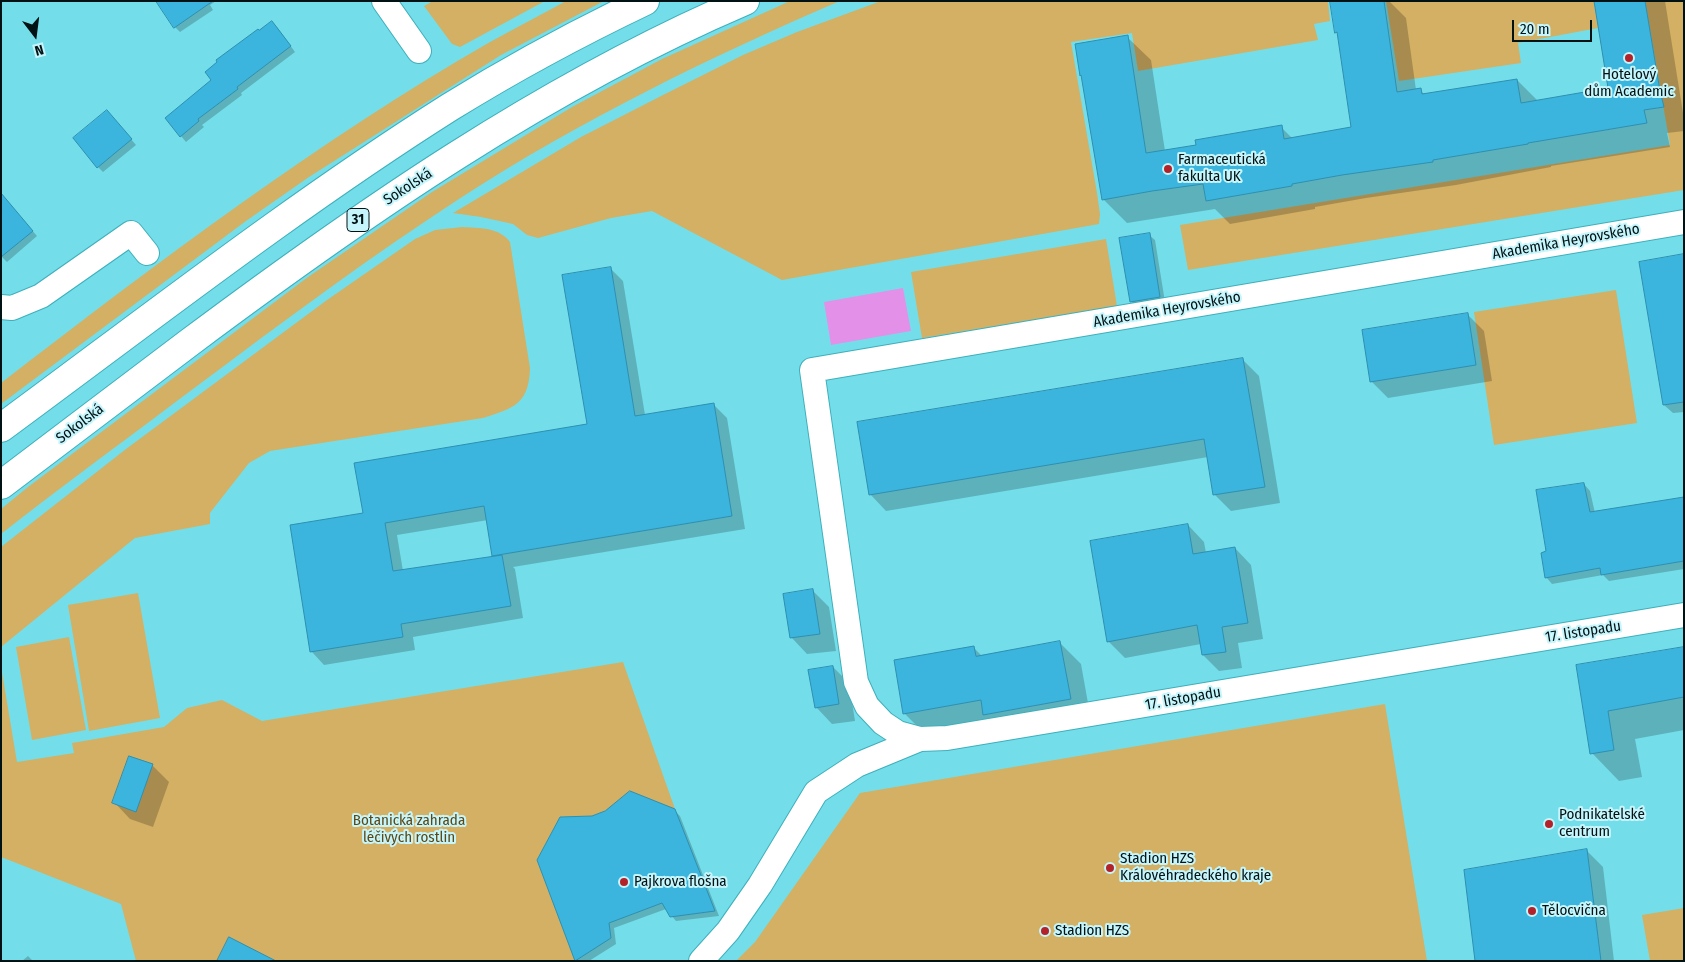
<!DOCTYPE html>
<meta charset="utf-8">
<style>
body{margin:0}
#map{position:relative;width:1685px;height:962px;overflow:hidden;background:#73deea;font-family:"Fira Sans Condensed",sans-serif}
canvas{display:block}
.frame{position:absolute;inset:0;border:2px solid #001214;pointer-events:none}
.north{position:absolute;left:10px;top:10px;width:50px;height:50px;-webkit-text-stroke:4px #c6f6fc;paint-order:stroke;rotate:165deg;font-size:14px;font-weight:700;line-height:20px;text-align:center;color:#001214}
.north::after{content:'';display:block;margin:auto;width:18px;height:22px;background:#001214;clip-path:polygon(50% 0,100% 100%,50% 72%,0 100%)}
.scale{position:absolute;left:1512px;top:20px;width:80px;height:22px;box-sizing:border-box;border:2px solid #001214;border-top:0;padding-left:6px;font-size:15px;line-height:18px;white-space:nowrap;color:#001214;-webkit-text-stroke:4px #c6f6fc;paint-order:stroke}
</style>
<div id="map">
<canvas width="1685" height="962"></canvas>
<div class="frame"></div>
<div class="north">N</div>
<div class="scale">20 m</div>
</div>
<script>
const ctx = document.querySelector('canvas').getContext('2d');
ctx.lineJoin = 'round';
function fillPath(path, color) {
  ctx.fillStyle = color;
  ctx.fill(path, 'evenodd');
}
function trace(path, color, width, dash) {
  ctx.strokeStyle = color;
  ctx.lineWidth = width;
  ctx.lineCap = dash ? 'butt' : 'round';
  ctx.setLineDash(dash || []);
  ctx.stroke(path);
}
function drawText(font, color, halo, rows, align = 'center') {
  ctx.font = font + ' "Fira Sans Condensed",sans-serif';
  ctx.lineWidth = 4;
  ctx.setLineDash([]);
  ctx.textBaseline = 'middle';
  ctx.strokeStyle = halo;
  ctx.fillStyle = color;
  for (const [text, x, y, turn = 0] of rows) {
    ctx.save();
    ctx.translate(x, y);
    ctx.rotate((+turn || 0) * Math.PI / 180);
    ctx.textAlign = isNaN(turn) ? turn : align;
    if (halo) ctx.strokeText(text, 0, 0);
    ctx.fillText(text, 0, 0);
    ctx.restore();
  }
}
fillPath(new Path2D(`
 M433,1H545L460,47L452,44L424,6Z
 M566,1H604L501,55L309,177L246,221L1,404V383C158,262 318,141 490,42C515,28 541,15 566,1Z
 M790,1H840C710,57 581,120 462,197C371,256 284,321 197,386C132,435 66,483 1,534V509L28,487L308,277L432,192L572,107L662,59Z
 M881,1H1328L1330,21L1314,24L1318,40L1138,71L1132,33L1071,42L1097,193L1100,214L1099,224L782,280L652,211L611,218L538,238L527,235L513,224L481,217L453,213L581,137L665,94L743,55L797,32Z
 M1386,1H1594L1598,28L1518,43L1521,63L1399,81Z
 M1645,1H1684V190L1188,270L1180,225L1670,145Z
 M462,227C479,228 499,227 510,242L530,368C529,404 514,408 483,418L270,451L249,463L213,509L210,513V524L135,538L1,647V547L126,449L327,300L415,239L435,230Z
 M1106,239L1117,306L922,338L911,272Z
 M1616,290L1637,423L1494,445L1474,312Z
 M138,593L160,718L89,731L68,605Z
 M69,637L86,730L32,740L16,647Z
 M623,662L675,809L605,811L592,816L560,817L537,860L575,961H136L121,904L1,857V666L17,762L74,753L72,743L164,727L187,708L222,700L262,721Z
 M1385,704L1427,961H736L755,942L860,793Z
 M1684,908V961H1650L1642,915Z`), '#d3b063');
fillPath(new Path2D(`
 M903,288L911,331L831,345L824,302Z`), '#e390e8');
fillPath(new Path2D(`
 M173,1H216L210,5L213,10L180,32L175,27Z
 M1340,1H1389L1406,18L1416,90H1420L1425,95L1517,80L1538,101L1610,89L1596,1H1665L1684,119V131L1667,133L1670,147L1551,166V167L1456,185L1366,198L1315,207V209L1230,224L1215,209L1127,223L1103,199L1127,37L1151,60L1165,151L1197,146L1281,127L1293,139L1353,128L1338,34L1336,32Z
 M277,27L295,52L241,93L242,95L202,125L204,127L186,142L166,118L212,80L259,32Z
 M107,111L136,145L103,172L98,167Z
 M11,206L37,236L7,262L1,256Z
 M1149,235L1155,240L1165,302L1136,307L1131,301Z
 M1684,256V412L1673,413L1664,405Z
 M610,268L623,281L645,415L714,405L727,418L745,529L513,567L515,569L523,618L413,637L415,650L324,665L312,652L291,526L364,514L588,425ZM488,520L495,557L403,571L397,535Z
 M1467,314L1484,331L1492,381L1388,398L1371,381Z
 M1242,359L1259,376L1280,503L1231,511L1214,494L1208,457L886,511L870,494Z
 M1584,484L1590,491L1595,513L1684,498V569L1609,581L1603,575L1552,584L1546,577L1548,552Z
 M1188,525L1204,542L1206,553L1235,548L1251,565L1263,639L1238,643L1242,668L1219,671L1203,655L1201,644L1125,658L1108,641Z
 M813,591L829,607L836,651L807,654L791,637Z
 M1060,643L1081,664L1091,720L925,734L904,713L973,647L982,656Z
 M1684,648V730L1635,739L1642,777L1619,781L1592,753L1577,666Z
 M833,667L849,683L855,721L832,724L816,707Z
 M129,757L153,766L169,782L153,827L130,819L114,802Z
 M674,810L680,816L719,916L676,921L666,909L614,928L616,944L589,961H577L539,860L592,817L605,812Z
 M1587,851L1603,867L1614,961H1477Z
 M28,956L33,961H22Z`), '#0003');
const building = new Path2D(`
 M156,1H213L174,28Z
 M1330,1H1384L1397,92L1421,88L1422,94L1517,79L1521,103L1608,88L1594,1H1645L1660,91L1664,107L1644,110L1647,123L1528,143V144L1433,160V162L1342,175L1292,184V186L1206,201L1203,184L1152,191L1102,200L1081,75L1080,76L1075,44L1128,35L1146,153L1196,145L1195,140L1282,125L1284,139L1351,127L1337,32L1335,33Z
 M272,21L291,46L237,87L238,89L198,119L199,121L180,137L165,118L211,80L205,72L217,62L216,60L258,29L259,30Z
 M107,110L132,139L97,168L73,138Z
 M1,193L33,231L1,257Z
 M1150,233L1160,297L1130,302L1119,238Z
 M1684,254V402L1663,405L1639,262Z
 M611,267L635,416L714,403L732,516L492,556L484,506L385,523L393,571L502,555L511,606L401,624L403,637L310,652L290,525L363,513L354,463L587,424L562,275Z
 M1468,313L1476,365L1370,382L1362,330Z
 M1243,358L1265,487L1213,495L1204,439L869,495L857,422Z
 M1584,483L1590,512L1684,497V561L1601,575L1600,568L1545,578L1541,553L1546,551L1536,490Z
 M1188,524L1193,554L1235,547L1248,623L1222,627L1226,652L1202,655L1197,625L1107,642L1090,541Z
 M813,589L820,634L790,638L783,594Z
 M1060,641L1071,699L983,715L981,700L903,714L894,660L974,646L976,656Z
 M1684,647V697L1608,711L1614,750L1590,754L1576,665Z
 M833,666L839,704L815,708L808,670Z
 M129,756L153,764L136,812L112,803Z
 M630,791L675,809L715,911L670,917L662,903L609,923L611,938L575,961L537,860L560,817L592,816L605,811Z
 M1587,849L1601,961H1475L1464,870Z
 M229,937L276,961H217Z`);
fillPath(building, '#3bb5de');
trace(building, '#2e8fb0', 1);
const street = new Path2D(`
 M384,1L419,51
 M1684,222L812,370L856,682L867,706L883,723L898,733L920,739L947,738L1684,615
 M1,307L12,308L41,296L131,233L147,253
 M701,961L728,931L760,885L816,792L857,765L920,739`);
const primary = new Path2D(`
 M1,428C149,319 295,205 450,107C513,68 578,33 645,1
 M1,485C64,437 127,390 190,342C364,212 544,87 745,1`);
trace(street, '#3eafbb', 26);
trace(primary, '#3eafbb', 30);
trace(street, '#fff', 24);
trace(primary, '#fff', 28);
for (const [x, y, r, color] of [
 [1629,58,5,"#b32228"],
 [1168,169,5,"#b32228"],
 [1549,824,5,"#b32228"],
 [1110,868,5,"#b32228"],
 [624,882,5,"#b32228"],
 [1532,911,5,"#b32228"],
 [1045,931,5,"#b32228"]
]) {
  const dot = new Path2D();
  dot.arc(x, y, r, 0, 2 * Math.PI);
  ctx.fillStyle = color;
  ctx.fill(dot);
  trace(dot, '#c6f6fc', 2);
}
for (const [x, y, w] of [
 [358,220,22]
]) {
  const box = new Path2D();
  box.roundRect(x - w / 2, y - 11.5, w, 23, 4);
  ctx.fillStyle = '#c6f6fc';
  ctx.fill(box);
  trace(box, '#001214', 1);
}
drawText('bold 14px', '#001214', null, [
 ["31",358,220]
]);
drawText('15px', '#001214', '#c6f6fc', [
 ["Hotelový",1629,75,"center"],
 ["dům Academic",1629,92,"center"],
 ["Farmaceutická",1178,160],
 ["fakulta UK",1178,177],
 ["Podnikatelské",1559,815],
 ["centrum",1559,832],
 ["Stadion HZS",1120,859],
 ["Královéhradeckého kraje",1120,876],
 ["Pajkrova flošna",634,882],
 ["Tělocvična",1542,911],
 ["Stadion HZS",1055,931]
], 'left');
drawText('15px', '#001214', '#c6f6fc', [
 ["Sokolská",408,187,-33],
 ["Akademika Heyrovského",1566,242,-10],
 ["Akademika Heyrovského",1167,310,-10],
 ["Sokolská",80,424,-37],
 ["17. listopadu",1583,632,-9],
 ["17. listopadu",1183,699,-10]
]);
drawText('15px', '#5c4715', '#c6f6fc', [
 ["Botanická zahrada",409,821],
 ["léčivých rostlin",409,838]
]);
</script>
